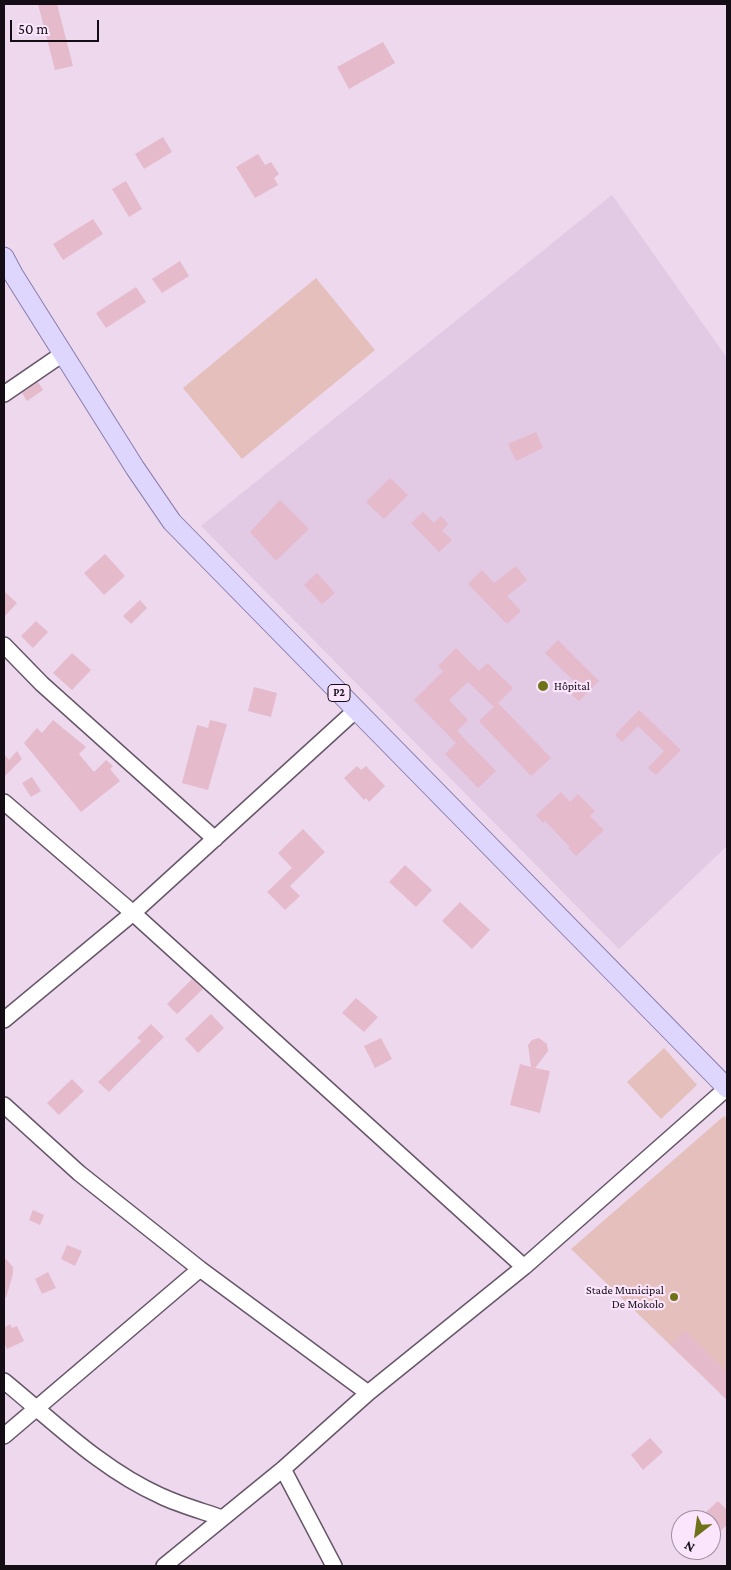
<!DOCTYPE html>
<meta charset="utf-8">
<style>
body{margin:0}
#map{position:relative;width:731px;height:1570px;overflow:hidden;background:#edd8ee;font-family:"Crimson Pro",serif}
canvas{display:block}
.frame{position:absolute;inset:0;border:5px solid #140d15;pointer-events:none}
.north{position:absolute;left:671px;top:1510px;width:50px;height:50px;box-sizing:border-box;background:#fae5fc;border:1px solid #9e8fa0;border-radius:50%;rotate:210deg;font-size:14px;font-weight:700;line-height:20px;text-align:center;color:#140d15}
.north::after{content:'';display:block;margin:auto;width:18px;height:22px;background:#707218;clip-path:polygon(50% 0,100% 100%,50% 72%,0 100%)}
.scale{position:absolute;left:10px;top:20px;width:89px;height:22px;box-sizing:border-box;border:2px solid #140d15;border-top:0;padding-left:6px;font-size:15px;line-height:18px;white-space:nowrap;color:#140d15;-webkit-text-stroke:4px #fae5fc;paint-order:stroke}
</style>
<div id="map">
<canvas width="731" height="1570"></canvas>
<div class="frame"></div>
<div class="north">N</div>
<div class="scale">50 m</div>
</div>
<script>
const ctx = document.querySelector('canvas').getContext('2d');
ctx.lineJoin = 'round';
function fillPath(path, color) {
  ctx.fillStyle = color;
  ctx.fill(path, 'evenodd');
}
function trace(path, color, width, dash) {
  ctx.strokeStyle = color;
  ctx.lineWidth = width;
  ctx.lineCap = dash ? 'butt' : 'round';
  ctx.setLineDash(dash || []);
  ctx.stroke(path);
}
function drawText(font, color, halo, rows, align = 'center') {
  ctx.font = font + ' "Crimson Pro",serif';
  ctx.lineWidth = 4.5;
  ctx.setLineDash([]);
  ctx.textBaseline = 'middle';
  ctx.strokeStyle = halo;
  ctx.fillStyle = color;
  for (const [text, x, y, turn = 0] of rows) {
    ctx.save();
    ctx.translate(x, y);
    ctx.rotate((+turn || 0) * Math.PI / 180);
    ctx.textAlign = isNaN(turn) ? turn : align;
    if (halo) ctx.strokeText(text, 0, 0);
    ctx.fillText(text, 0, 0);
    ctx.restore();
  }
}
fillPath(new Path2D(`
 M612,195L727,358V846L619,949L201,526Z`), '#e2c9e4');
fillPath(new Path2D(`
 M316,278L375,350L242,459L183,388Z
 M664,1048L697,1085L661,1119L627,1082Z
 M724,1116L727,1120V1400L571,1249Z`), '#e4bfbc');
fillPath(new Path2D(`
 M38,4H57L73,66L55,70Z
 M383,42L395,63L349,89L337,67Z
 M163,137L172,152L144,169L135,154Z
 M258,154L265,165L271,162L279,174L274,178L278,185L255,198L236,167Z
 M126,181L142,209L129,217L112,189Z
 M93,219L103,234L63,260L53,244Z
 M180,261L189,276L162,293L152,279Z
 M136,287L146,302L106,328L96,313Z
 M38,382L43,390L27,401L22,393Z
 M536,432L543,448L516,461L508,444Z
 M390,478L408,495L384,519L366,502Z
 M280,500L309,529L276,561L250,532Z
 M423,512L434,523L441,516L448,524L442,531L452,540L439,552L411,523Z
 M105,554L125,576L104,595L84,573Z
 M516,566L527,580L507,596L521,611L507,624L468,584L482,570L494,583Z
 M317,573L335,593L322,604L304,585Z
 M4,591L17,603L4,617Z
 M140,600L147,608L131,624L123,616Z
 M36,621L48,632L33,648L21,636Z
 M558,640L599,681L579,701L570,693L578,685L545,653Z
 M456,648L479,671L487,663L513,688L498,703L551,758L531,776L479,721L494,707L468,682L449,700L468,720L457,731L496,771L478,788L445,754L456,743L414,700L443,671L438,666Z
 M72,653L91,670L72,690L53,673Z
 M254,687L277,693L271,717L248,711Z
 M639,710L681,750L656,775L648,768L664,751L638,726L622,742L615,735Z
 M53,720L86,747L79,754L94,772L106,760L113,766L110,769L120,781L81,812L24,743L37,728L42,733Z
 M210,720L227,724L208,790L182,783L197,725L208,728Z
 M17,751L22,759L4,777V754L9,760Z
 M357,766L361,770L366,766L385,786L369,802L366,798L364,800L344,778Z
 M32,777L41,791L31,797L22,783Z
 M561,792L570,802L578,794L595,811L590,816L604,830L576,856L568,848L570,847L545,821L543,823L536,815Z
 M303,829L325,852L290,886L300,896L285,910L267,892L292,868L278,853Z
 M405,865L432,890L416,907L389,882Z
 M460,902L490,930L472,949L442,921Z
 M192,979L203,989L177,1014L167,1004Z
 M356,998L378,1017L364,1032L342,1013Z
 M211,1014L224,1028L198,1053L185,1039Z
 M151,1024L164,1037L109,1092L98,1082L141,1041L137,1038Z
 M381,1038L392,1059L375,1068L364,1046Z
 M539,1038L547,1044L548,1051L535,1068L550,1071L540,1113L510,1105L520,1064L531,1067L528,1045L532,1040Z
 M72,1079L84,1091L59,1115L47,1103Z
 M33,1210L44,1215L40,1225L29,1220Z
 M67,1245L82,1251L75,1266L61,1259Z
 M4,1257L13,1267V1274L6,1298L4,1297Z
 M48,1272L56,1288L42,1294L35,1279Z
 M10,1324L12,1328L17,1326L24,1341L7,1349L4,1343V1328Z
 M685,1330L727,1372V1400L671,1344Z
 M650,1438L663,1452L643,1470L631,1455Z
 M718,1501L727,1510V1525L711,1540V1520H697Z`), '#e5bacb');
const minor = new Path2D(`
 M4,394L64,353
 M4,645L42,684L215,839
 M4,802L133,913L524,1267
 M4,1020L133,913L356,710
 M4,1105L79,1173L200,1269L368,1393
 M4,1381C53,1421 102,1470 161,1496C180,1505 202,1511 222,1518
 M4,1436L200,1269
 M283,1469L334,1566
 M164,1566L283,1469L368,1393L524,1267L727,1088`);
const major = new Path2D(`
 M4,257L13,274L135,468L172,522L727,1088`);
trace(minor, '#675669', 18);
trace(major, '#897dab', 21);
trace(minor, '#fff', 15);
trace(major, '#ded6fd', 19);
for (const [x, y, r, color] of [
 [543,686,6,"#707218"],
 [674,1297,5,"#707218"]
]) {
  const dot = new Path2D();
  dot.arc(x, y, r, 0, 2 * Math.PI);
  ctx.fillStyle = color;
  ctx.fill(dot);
  trace(dot, '#fae5fc', 2);
}
for (const [x, y, w] of [
 [339,693,22]
]) {
  const box = new Path2D();
  box.roundRect(x - w / 2, y - 8.5, w, 17, 4);
  ctx.fillStyle = '#fae5fc';
  ctx.fill(box);
  trace(box, '#140d15', 1);
}
drawText('bold 11px', '#140d15', null, [
 ["P2",339,693]
]);
drawText('12px', '#140d15', '#fae5fc', [
 ["Hôpital",554,686],
 ["Stade Municipal",664,1290,"right"],
 ["De Mokolo",664,1304,"right"]
], 'left');
</script>
